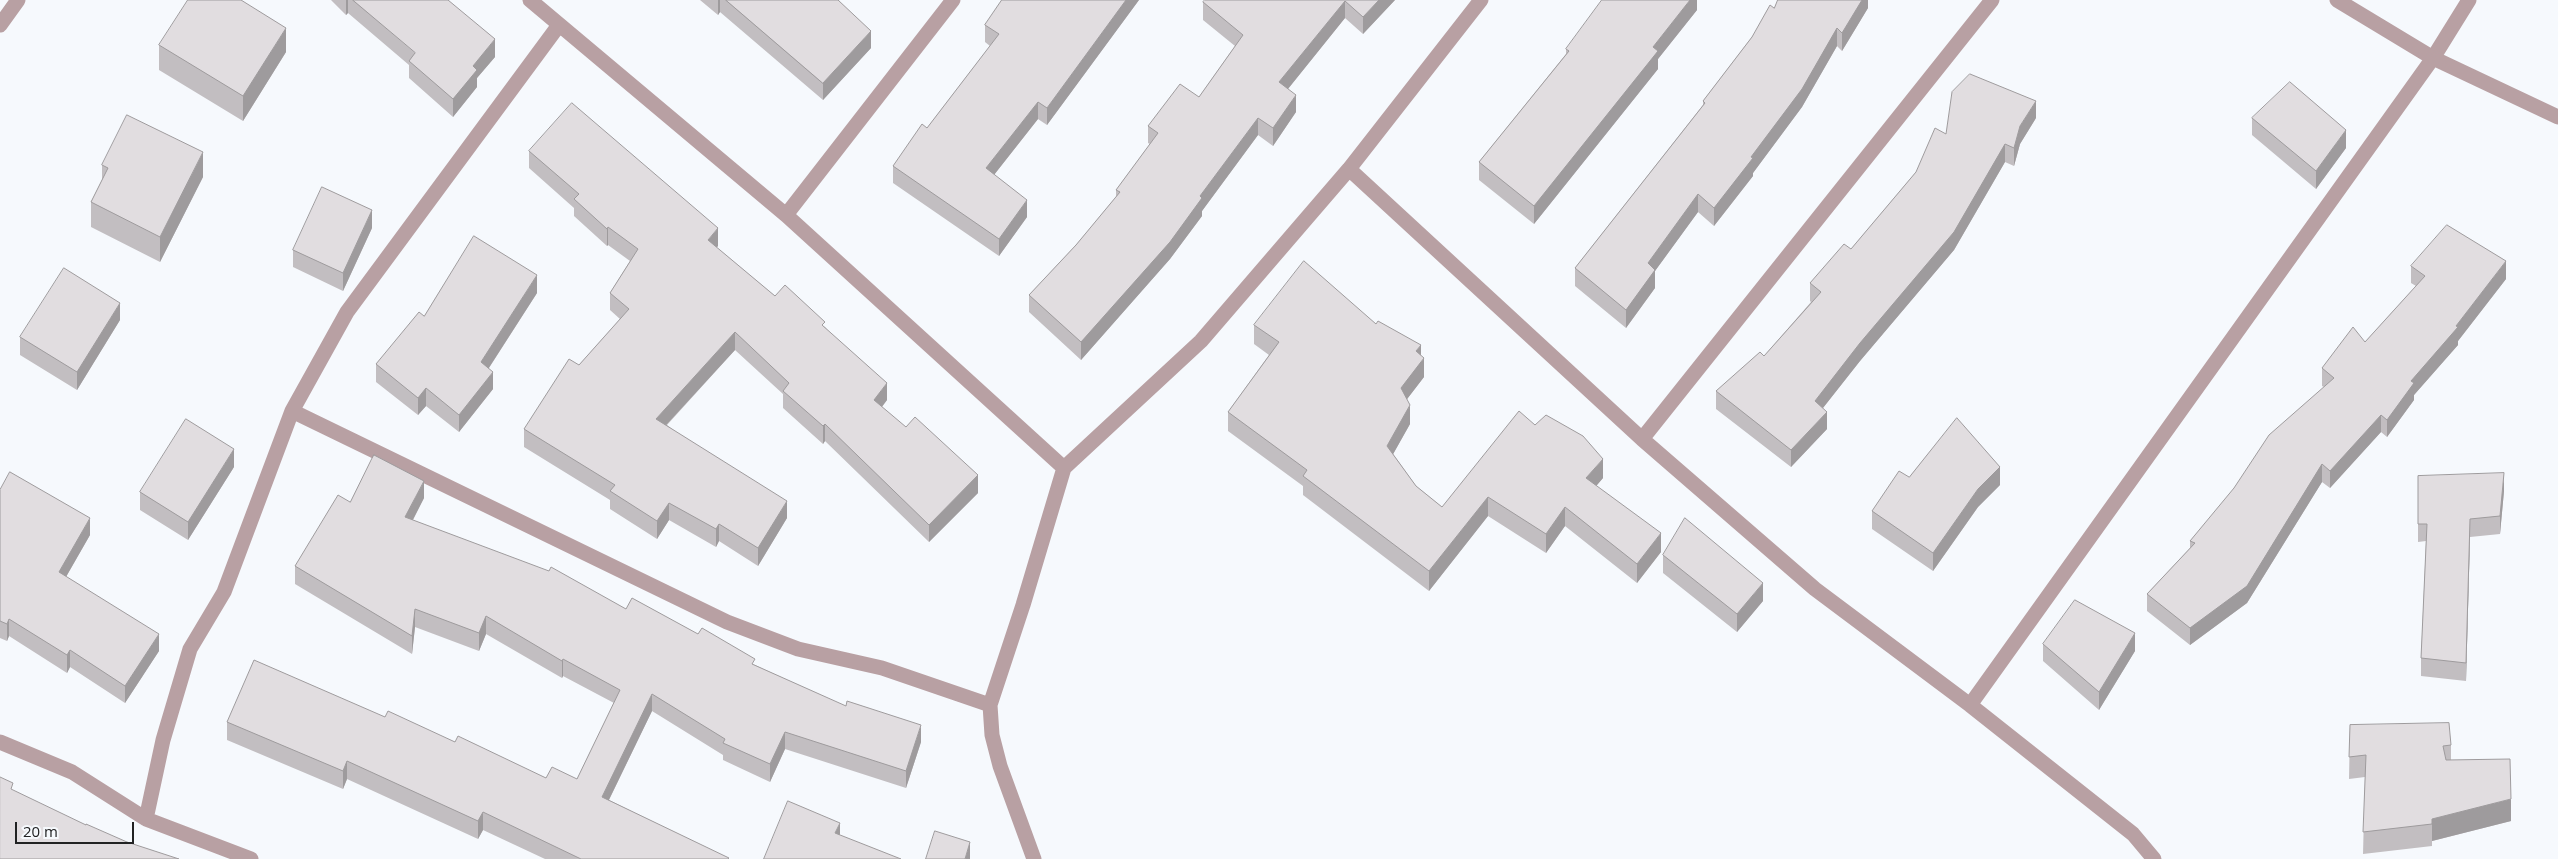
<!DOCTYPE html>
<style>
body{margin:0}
#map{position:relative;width:2558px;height:859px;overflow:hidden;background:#f6f9fd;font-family:"Open Sans",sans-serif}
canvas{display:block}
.scale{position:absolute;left:15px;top:822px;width:119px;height:22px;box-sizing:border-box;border:2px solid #212223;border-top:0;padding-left:6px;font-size:15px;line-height:18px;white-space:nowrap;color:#212223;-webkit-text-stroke:4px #f6f9fd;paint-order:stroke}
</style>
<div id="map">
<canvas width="2558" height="859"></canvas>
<div class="scale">20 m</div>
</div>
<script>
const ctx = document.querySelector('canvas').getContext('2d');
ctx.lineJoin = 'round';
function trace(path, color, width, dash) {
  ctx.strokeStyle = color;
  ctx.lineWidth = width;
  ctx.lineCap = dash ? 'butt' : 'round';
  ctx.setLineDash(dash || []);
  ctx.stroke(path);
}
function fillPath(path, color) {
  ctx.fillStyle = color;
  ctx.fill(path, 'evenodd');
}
trace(new Path2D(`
 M530,0L786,215L1064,468
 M2337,0L2433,58L2558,117
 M0,25L18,0
 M1349,169L1642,439L1815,589L1970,705L2133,834L2154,859
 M786,215L953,0
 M292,411L727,622L798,649L882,668L990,705
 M1642,439L1992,0
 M1970,705L2433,58L2469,0
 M0,742L72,772L146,819L251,859
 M146,819L163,740L190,649L224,592L292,411L347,312L559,25
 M1034,859L1000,766L992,735L990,705L1023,605L1064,468L1201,341L1349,169L1481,0`), '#b8a0a3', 15);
fillPath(new Path2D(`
 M331,0H448L495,57L477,78V87L453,117L409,78V65L348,13L346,15Z
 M700,0H838L871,48L823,100L720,12L718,15Z
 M1002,0H1139L1047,125L1038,119L994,175L1027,217L999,256L893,183V166L927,128L990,46L985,42V25Z
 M1395,0L1363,34L1345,18L1288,89L1296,112L1273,146L1258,135L1202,211V216L1170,259L1081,360L1029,312V295L1076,245L1116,197V190L1150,144L1148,143V126L1199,97L1235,46L1203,20V2Z
 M1697,0V10L1658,59V69L1534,224L1479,180V162L1566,54V49Z
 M1868,0V8L1842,51L1837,46L1802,107L1753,173V176L1714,226L1698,212L1655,271V288L1626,328L1575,286V268L1703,105V101L1774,8Z
 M159,45L286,52L243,121L159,70Z
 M2036,118L2020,144L2014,166L2005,162L1954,250L1860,361L1823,408L1827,429L1791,467L1716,409V391L1764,356L1811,302L1810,301V283L1851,249L1916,172Z
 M2252,118L2346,148L2316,189L2252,135Z
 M529,151L718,246L716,247L775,296L825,327L887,400L882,407L978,493L929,542L825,441L823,444L783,408V394L735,350L667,425L787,518L758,566L719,541L716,547L669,520L657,539L610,509V500L524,447V429L579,365L620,319L610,310V293L630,261L608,245L607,246L574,216V208L529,168Z
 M102,165L203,177L160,262L91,227V202L102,180Z
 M372,228L343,291L293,267V250Z
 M2411,266L2506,279L2458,341V345L2414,395V400L2387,437L2381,432L2330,488L2322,482L2247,603L2190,645L2147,611V594L2190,548V541L2324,387L2322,386V368L2365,342L2416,286L2411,283Z
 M537,293L489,368L493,389L459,432L426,406L418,415L376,382V364L424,316Z
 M120,320L77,390L20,355V337Z
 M1376,324L1421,355L1424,377L1407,399L1410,424L1393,454L1416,486L1442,507L1535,425L1603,478L1596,486L1661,552L1637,583L1565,526L1546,553L1488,516L1429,591L1303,495V486L1228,431V412L1269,355L1254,344V325Z
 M234,467L188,540L140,510V492Z
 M2418,476L2504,491L2500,534L2470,537L2466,681L2421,676V658L2426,541L2418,542Z
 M2000,485L1978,507L1933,571L1872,529V511Z
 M0,490L90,535L66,577L159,651L125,703L70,667L67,673L9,636L7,641L0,638Z
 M424,498L413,520L626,609L755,665L921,742L906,788L785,749L770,782L723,760V755L652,711L609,800L729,859H545L483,830L478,839L347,779L343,789L227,740V722L385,717L455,742L546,778L577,779L614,703L563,676L562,678L486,634L479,651L415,627L412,654L295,584V566L350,502Z
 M1663,555L1763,601L1737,632L1663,573Z
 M2043,644L2135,651L2099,710L2043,661Z
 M2350,725L2451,745V760L2511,821L2432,841V846L2363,854L2365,777L2349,779Z`), '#c2bec1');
fillPath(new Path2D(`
 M346,0H348V13L346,15Z
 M718,0H720V12L718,15Z
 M1126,0H1139L1047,125V108Z
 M1379,0H1395L1363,34V17Z
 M1690,0H1697V10L1658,59V69L1534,224V206L1653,47Z
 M1862,0H1868V8L1842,51V33Z
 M1345,1V18L1279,100V82Z
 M286,28V52L243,121V96Z
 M1837,28V46L1802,107L1753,173V176L1714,226V208L1751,157Z
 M871,31V48L823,100V83Z
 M495,39V57L477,78V87L453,117V99L473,66Z
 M1296,95V112L1273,146V128Z
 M2036,101V118L2020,144L2014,166V148L2020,126Z
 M1038,102V119L986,185V168Z
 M1258,118V135L1202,211V216L1170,259L1081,360V342L1200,196Z
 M2346,130V148L2316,189V171Z
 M2005,144V162L1954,250L1860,361L1815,418V401Z
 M203,152V177L160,262V237Z
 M1698,194V212L1655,271V288L1626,328V310L1648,263Z
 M1027,200V217L999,256V239Z
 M372,210V228L343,291V273Z
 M608,227V245L607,246V229Z
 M718,228V246L708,258V240Z
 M2506,261V279L2458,341V345L2414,395V400L2387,437V420L2411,381L2456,326Z
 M537,275V293L481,380V362Z
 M120,303V320L77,390V372Z
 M735,332V350L656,436V419Z
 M1421,345V362L1424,358V377L1401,407V388L1416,351Z
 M493,372V389L459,432V415Z
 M887,383V400L874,417V400Z
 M426,388V406L418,415V398Z
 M1410,405V424L1387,465V446Z
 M1827,412V429L1791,467V450Z
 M2381,415V432L2330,488V471Z
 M825,424V441L823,444V426Z
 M234,449V467L188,540V522Z
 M1603,459V478L1586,498V478Z
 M2322,464V482L2247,603L2190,645V628Z
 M2000,467V485L1978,507L1933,571V553L1978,489Z
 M2504,473V491L2500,534V516Z
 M978,475V493L929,542V525Z
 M424,481V498L405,535V517Z
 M1488,497V516L1429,591V571Z
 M787,501V518L758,566V548Z
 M669,503V520L657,539V521Z
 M1565,507V526L1546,553V534Z
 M90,518V535L59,589V572Z
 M2470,519V537L2466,681V663Z
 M719,524V541L716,547V529Z
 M1661,533V552L1637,583V564Z
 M1763,583V601L1737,632V614Z
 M415,609V627L412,654V636Z
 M486,616V634L479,651V633Z
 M9,619V636L7,641V624Z
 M2135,633V651L2099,710V692Z
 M159,634V651L125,703V686Z
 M70,650V667L67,673V655Z
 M563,659V676L562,678V661Z
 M652,694V711L602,814V797Z
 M921,725V742L906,788V771Z
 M785,732V749L770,782V764Z
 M347,761V779L343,789V771Z
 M2511,799V821L2432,841V819Z
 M483,812V830L478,839V821Z
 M840,823V840L835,833Z
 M970,842V859H965Z`), '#9e9b9d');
const building = new Path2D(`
 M188,0H241L286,28L243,96L159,45Z
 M353,0H448L495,39L473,66L477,70L453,99L409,61L415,53Z
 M726,0H838L871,31L823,83Z
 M1002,0H1126L1047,108L1038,102L986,168L1027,200L999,239L893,166L922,124L927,128L999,34L985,25Z
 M1205,0H1379L1363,17L1345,1L1279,82L1296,95L1273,128L1258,118L1200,196L1202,198L1170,242L1081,342L1029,295L1076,245L1120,192L1116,190L1158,133L1148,126L1180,84L1199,97L1243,35L1203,2Z
 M1602,0H1690L1653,47L1658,51L1534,206L1479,162L1569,51L1566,49Z
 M1778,0H1862L1842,33L1837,28L1802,89L1751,157L1753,158L1714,208L1698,194L1648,263L1655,270L1626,310L1575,268L1705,103L1703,101L1752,37L1770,5L1774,8Z
 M1970,74L2036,101L2020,126L2014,148L2005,144L1954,232L1860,343L1815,401L1827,412L1791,450L1716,391L1760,352L1764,356L1821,292L1810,283L1844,244L1851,249L1916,172L1935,128L1946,134L1952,92Z
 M2290,82L2346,130L2316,171L2252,118Z
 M572,103L718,228L708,240L775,296L785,285L825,322L822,325L887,383L874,400L906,427L915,417L978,475L929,525L825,424L823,426L783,391L789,383L735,332L656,419L787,501L758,548L719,524L716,529L669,503L657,521L610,491L615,485L524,429L569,359L579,365L629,309L610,293L638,249L608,227L607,229L574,199L579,194L529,151Z
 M127,115L203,152L160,237L91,202L108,168L102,165Z
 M322,187L372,210L343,273L293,250Z
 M2447,225L2506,261L2456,326L2458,327L2411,381L2414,383L2387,420L2381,415L2330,471L2322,464L2247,586L2190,628L2147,594L2195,543L2190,541L2234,488L2269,435L2334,378L2322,368L2353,327L2365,342L2425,276L2411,266Z
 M474,236L537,275L481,362L493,372L459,415L426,388L418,398L376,364L419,312L424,316Z
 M1304,261L1376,324L1378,321L1421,345L1416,351L1424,358L1401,388L1410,405L1387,446L1416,486L1442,507L1519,411L1535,425L1546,415L1583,436L1603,459L1586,478L1661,533L1637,564L1565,507L1546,534L1488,497L1429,571L1303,476L1307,470L1228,412L1279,342L1254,325Z
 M64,268L120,303L77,372L20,337Z
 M1957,418L2000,467L1978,489L1933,553L1872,511L1899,471L1909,477Z
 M186,419L234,449L188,522L140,492Z
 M374,455L424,481L405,517L549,571L551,567L626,609L632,598L698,634L702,628L755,659L752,664L846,706L847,701L921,725L906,771L785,732L770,764L723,743L725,739L652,694L602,797L729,858L728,859H581L483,812L478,821L347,761L343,771L227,722L254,660L385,717L388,711L455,742L458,736L546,778L552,767L577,779L620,690L563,659L562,661L486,616L479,633L415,609L412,636L295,566L338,495L350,502Z
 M10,472L90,518L59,572L159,634L125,686L70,650L67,655L9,619L7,624L0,621V490Z
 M2504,473L2500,516L2470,519L2466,663L2421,658L2427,524H2418V476Z
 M1685,518L1763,583L1737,614L1663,555Z
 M2075,600L2135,633L2099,692L2043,644Z
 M2449,723L2451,745L2443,746L2446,760L2510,759L2511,799L2432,819V824L2363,832L2366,755L2349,757L2350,725Z
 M0,777L13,783L11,789L86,825V824L127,842L179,859H0Z
 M788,801L840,823L835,833L901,859H764Z
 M935,831L970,842L965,859H926Z`);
fillPath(building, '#e1dde0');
trace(building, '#9e9b9d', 1);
</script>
